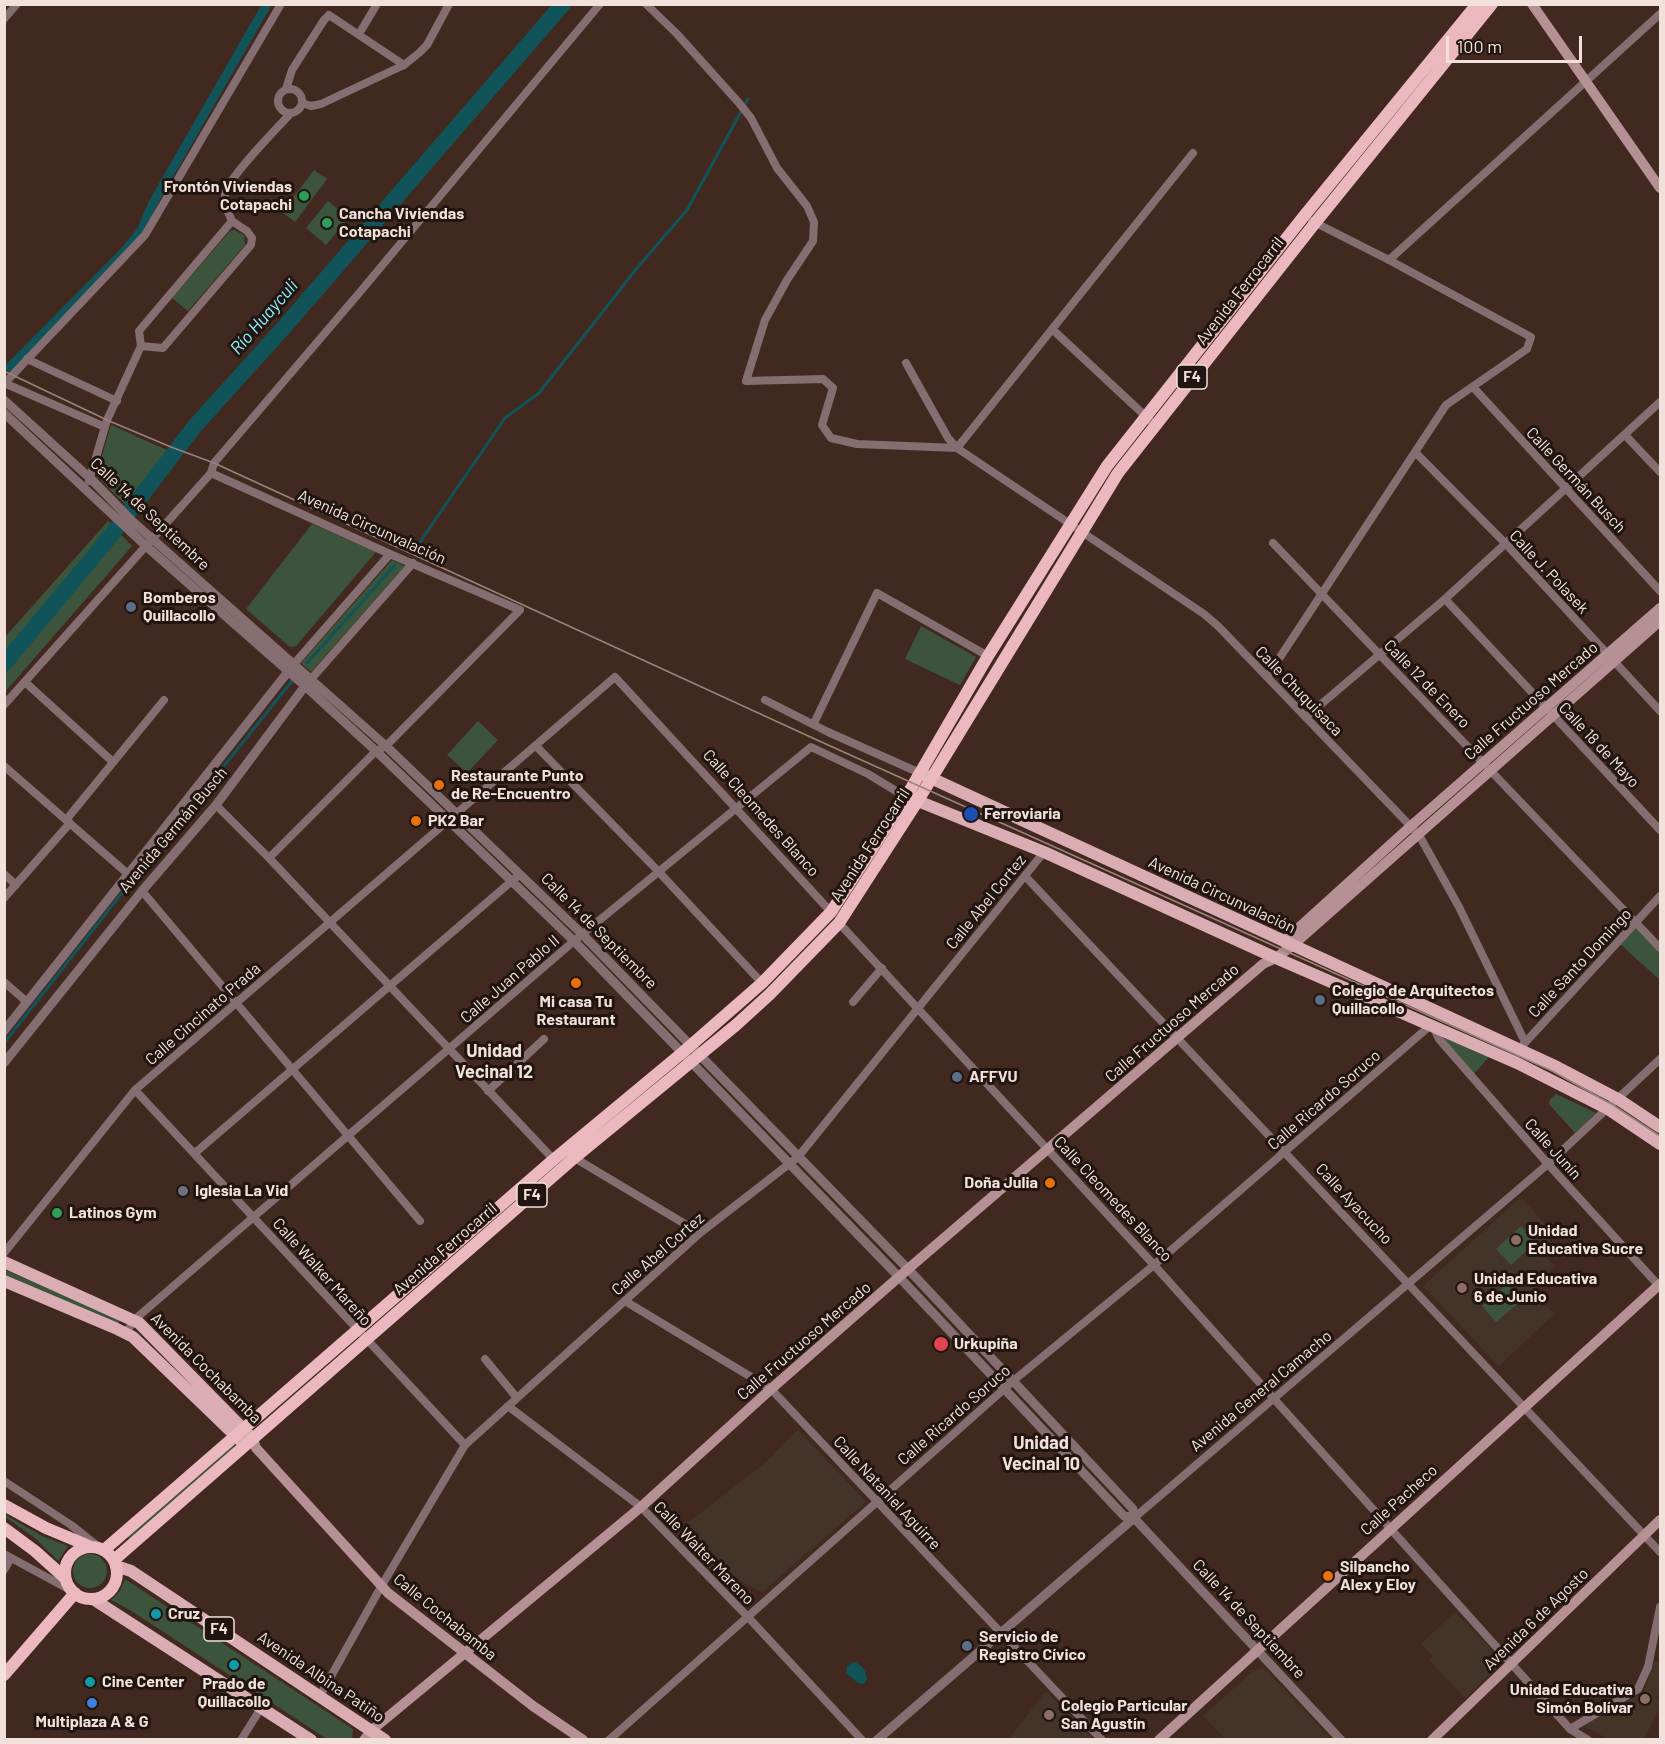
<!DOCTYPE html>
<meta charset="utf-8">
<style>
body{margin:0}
#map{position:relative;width:1665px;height:1744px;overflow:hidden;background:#42291f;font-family:Barlow,sans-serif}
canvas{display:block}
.frame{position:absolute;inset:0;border:6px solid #f2e1da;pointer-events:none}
.scale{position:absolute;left:1446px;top:36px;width:136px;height:27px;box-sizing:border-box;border:3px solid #f2e1da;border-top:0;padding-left:8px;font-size:18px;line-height:21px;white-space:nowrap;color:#f2e1da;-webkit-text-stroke:4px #201510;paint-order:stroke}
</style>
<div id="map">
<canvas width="1665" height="1744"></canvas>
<div class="frame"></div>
<div class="scale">100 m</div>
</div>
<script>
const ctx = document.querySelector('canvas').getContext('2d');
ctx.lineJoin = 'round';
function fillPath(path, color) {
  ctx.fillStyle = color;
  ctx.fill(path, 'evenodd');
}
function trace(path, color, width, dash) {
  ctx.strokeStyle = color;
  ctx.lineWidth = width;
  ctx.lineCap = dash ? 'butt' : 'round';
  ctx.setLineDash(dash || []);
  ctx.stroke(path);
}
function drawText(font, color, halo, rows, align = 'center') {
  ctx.font = font + ' Barlow,sans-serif';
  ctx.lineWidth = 6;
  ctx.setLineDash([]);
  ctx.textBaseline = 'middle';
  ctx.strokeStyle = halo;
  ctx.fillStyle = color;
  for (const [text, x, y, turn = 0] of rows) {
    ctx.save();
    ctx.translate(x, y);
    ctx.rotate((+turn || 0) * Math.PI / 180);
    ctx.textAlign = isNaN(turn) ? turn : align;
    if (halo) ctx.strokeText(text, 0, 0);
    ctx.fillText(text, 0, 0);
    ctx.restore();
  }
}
fillPath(new Path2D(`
 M1264,1668L1331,1739H1225L1203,1716L1254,1670Z`), '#433427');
fillPath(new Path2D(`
 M1521,1197L1554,1235L1539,1250L1554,1266L1533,1292L1554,1314L1499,1366L1423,1286Z
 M798,1429L866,1502L762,1592L703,1562L675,1533L766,1462Z
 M1455,1612L1503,1662L1465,1698L1429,1660L1433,1656L1421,1644Z
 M1655,1660L1660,1663V1692L1657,1697L1660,1701V1707L1644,1739H1609L1583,1726L1644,1692Z
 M1046,1691L1093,1739H1009Z`), '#443428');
fillPath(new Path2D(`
 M314,170L327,179L295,222L282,212Z
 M328,201L349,218L326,245L306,228Z
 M234,230L244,235L245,245L188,311L172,298L230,231Z
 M111,425L169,451L127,506L96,476Z
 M108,521L132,546L5,692V637Z
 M312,524L376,552L296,646L290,647L246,609Z
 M392,560L405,566L311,672L301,663Z
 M921,626L976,657L960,685L905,659Z
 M478,721L498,740L467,773L447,755Z
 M1635,928L1660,953V980L1620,944Z
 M1444,1039H1447L1489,1057L1473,1075L1442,1042Z
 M1556,1094L1596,1113L1575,1133L1549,1104L1550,1099Z
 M1521,1226L1536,1242L1511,1265L1496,1249Z
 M5,1270L119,1318V1323L117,1324L5,1276Z
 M1507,1284L1522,1300L1496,1322L1482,1306Z
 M234,1445L236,1447L130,1539L128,1537Z
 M4,1514L42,1536L68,1546L58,1561L35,1538L5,1517Z
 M73 1571a17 17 0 1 1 34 0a17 17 0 1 1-34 0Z
 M125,1579L353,1729L352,1739H327L130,1610L111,1600L120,1591Z`), '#3c543c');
fillPath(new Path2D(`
 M854,1662C862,1664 866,1671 867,1679L864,1684L858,1683L846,1673L847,1666Z`), '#10545a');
trace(new Path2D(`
 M420,542L505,418L539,393L637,268L687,210L748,99
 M307,663L395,565
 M4,1043L133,879L292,681`), '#10545a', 3);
trace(new Path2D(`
 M10,367L124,252L141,231L153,203L267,4`), '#10545a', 9);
trace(new Path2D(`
 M4,664L109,538L194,427L286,325L563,4`), '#10545a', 16);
trace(new Path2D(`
 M646,4L677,34L739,103L751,118L777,168L807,206L814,222L813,241L787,280L765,320L746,381L823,379L833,388L822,425L831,438L857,444L957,448
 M4,19L17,4
 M359,34L377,4
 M278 101a12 12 0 1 1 24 0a12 12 0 1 1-24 0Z
 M286,89L292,70L324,20L329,15L404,65
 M302,103L311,106L321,104L404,65L419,53L427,45L449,4
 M232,221L247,231L252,238L251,245L163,348L141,346L139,331L232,221C228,213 224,203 225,194C226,180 278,127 290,114
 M1389,260L1660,14
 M1052,329L1155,425
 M27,359L117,401
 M906,363L948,438L957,448L1204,614L1218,626L1419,835L1459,907L1525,1042
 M4,383L105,427
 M4,384L145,235L281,4
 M1473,387L1660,591
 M1625,435L1660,472
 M957,448L1193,153
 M1416,453L1505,543L1660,711
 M211,473L390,554L520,610L386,746L376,751L269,858
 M89,481L107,420L141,346
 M1273,543L1660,948
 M1445,599L1660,830
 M294,664L390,554
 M1267,677L1446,405L1527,349L1531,337L1389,260L1312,221
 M312,678L413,563
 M25,682L113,762
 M765,700L828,732L920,773
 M4,705L211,473L214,463L360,292L600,4
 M1306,717L1445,599L1660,402
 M814,723L877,593L988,656
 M536,746L658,871L762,983
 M4,766L128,874
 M216,805L269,858L555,1161
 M66,820L164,700
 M4,874L16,885
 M1025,876L1660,1552
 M142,891L420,1221
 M4,898L70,823
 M839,923L1154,1265L1570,1729L1588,1740
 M4,982L27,1002
 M853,1002L882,968
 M1522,1046L1660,896
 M135,1090L465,1445
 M488,1091L544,1039
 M195,1153L520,874
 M573,1157L700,1233
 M4,1253L135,1090L615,677L831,912
 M625,1301L771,1389L1102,1740
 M126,1333L134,1320L574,941L811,747L868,774L906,797
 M485,1359L517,1398
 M508,1406L641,1507L747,1616L862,1740
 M4,1481L71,1525L100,1548
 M1134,1518L1548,1164L1660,1059
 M4,1554L72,1591
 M4,1570L11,1558
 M320,1696L382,1585L465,1445L700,1233L798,1157L1044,852
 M1570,1729L1638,1689L1648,1667L1660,1607
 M241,1740L261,1708
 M609,1740L1013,1381L1154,1265L1432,1024L1439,1039L1548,1164L1660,1287`), '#856e72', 8);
trace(new Path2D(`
 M4,400L91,479L131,520L386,746L583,935L908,1269L1133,1509L1134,1518
 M4,413L146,546L304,685L376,751L574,941L900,1278L1124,1516L1134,1518L1341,1740
 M4,1031L291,668
 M4,1063L142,891L216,805L308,682
 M877,1740L1134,1518`), '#856e72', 9);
trace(new Path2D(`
 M1532,4L1660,188
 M1283,942L1411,826L1660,608
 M253,1439L256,1448L388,1593L533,1706L583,1740
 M364,1740L372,1730L641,1507L771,1389L908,1269L1263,964L1276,958L1293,945L1660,621
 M1159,1740L1660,1284
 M1432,1740L1660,1520`), '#b59196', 10);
trace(new Path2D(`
 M920,773L1557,1067L1618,1099L1660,1127
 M908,797L1044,852L1276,958L1517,1063L1608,1109L1660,1144
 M4,1262L139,1323L250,1436
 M4,1281L115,1328L133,1337L245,1445
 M116,1566L131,1571L385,1740
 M93,1599L311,1740`), '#daacb3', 12);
trace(new Path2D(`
 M4,1505L46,1528L89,1546
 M4,1528L35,1551L65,1578
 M65 1573a26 26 0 1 1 52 0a26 26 0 1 1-52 0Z
 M104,1550L553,1160L682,1053L762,983L831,912L906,797L988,656L1107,466L1304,216L1477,4
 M114,1560L574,1158L736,1025L770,994L839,923L917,802L1118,473L1315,223L1492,4
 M4,1675L75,1593`), '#ebb8c0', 12);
trace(new Path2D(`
 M4,371L107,420L171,447L214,463L817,740L1552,1071L1613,1105L1660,1136`), '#99837b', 1.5);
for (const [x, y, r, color] of [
 [304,196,6,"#2e9e5b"],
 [327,223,6,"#2e9e5b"],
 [131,607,6,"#5c6f8a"],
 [439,785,6,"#e8710a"],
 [971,814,8,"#1a4fb4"],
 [416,821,6,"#e8710a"],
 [576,983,6,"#e8710a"],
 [1320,1000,6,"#5c6f8a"],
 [957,1077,6,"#5c6f8a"],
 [1050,1183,6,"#e8710a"],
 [183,1191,6,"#6b7280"],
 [57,1213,6,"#2e9e5b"],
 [1516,1240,6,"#8d6e63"],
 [1462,1288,6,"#8d6e63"],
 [941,1344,8,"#e0444e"],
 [1328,1576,6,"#e8710a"],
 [156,1614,6,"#0f9aa8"],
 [967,1646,6,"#5c6f8a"],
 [234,1665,6,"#0f9aa8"],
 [90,1682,6,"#0f9aa8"],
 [1645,1699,6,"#8d6e63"],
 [92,1703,6,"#3f7fe0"],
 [1049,1715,6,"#8d6e63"]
]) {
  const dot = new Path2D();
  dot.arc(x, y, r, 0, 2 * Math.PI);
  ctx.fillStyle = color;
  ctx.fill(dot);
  trace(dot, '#201510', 2);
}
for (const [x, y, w] of [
 [1192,377,30],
 [532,1195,30],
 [219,1629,30]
]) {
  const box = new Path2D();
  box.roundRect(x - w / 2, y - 12, w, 24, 4.5);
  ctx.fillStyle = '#201510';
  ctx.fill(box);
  trace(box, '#f2e1da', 1.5);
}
drawText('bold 15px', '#f2e1da', null, [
 ["F4",1192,377],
 ["F4",532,1195],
 ["F4",219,1629]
]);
drawText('bold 16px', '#f2e1da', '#201510', [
 ["Frontón Viviendas",292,187,"right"],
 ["Cotapachi",292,205,"right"],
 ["Cancha Viviendas",339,214],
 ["Cotapachi",339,232],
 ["Bomberos",143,598],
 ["Quillacollo",143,616],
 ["Restaurante Punto",451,776],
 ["de Re-Encuentro",451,794],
 ["Ferroviaria",984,814],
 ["PK2 Bar",428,821],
 ["Colegio de Arquitectos",1332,991],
 ["Quillacollo",1332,1009],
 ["Mi casa Tu",576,1002,"center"],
 ["Restaurant",576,1020,"center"],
 ["AFFVU",969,1077],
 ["Doña Julia",1038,1183,"right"],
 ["Iglesia La Vid",195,1191],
 ["Latinos Gym",69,1213],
 ["Unidad",1528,1231],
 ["Educativa Sucre",1528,1249],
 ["Unidad Educativa",1474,1279],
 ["6 de Junio",1474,1297],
 ["Urkupiña",954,1344],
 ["Silpancho",1340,1567],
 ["Alex y Eloy",1340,1585],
 ["Cruz",168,1614],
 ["Servicio de",979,1637],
 ["Registro Cívico",979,1655],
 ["Cine Center",102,1682],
 ["Prado de",234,1684,"center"],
 ["Quillacollo",234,1702,"center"],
 ["Unidad Educativa",1633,1690,"right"],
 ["Simón Bolívar",1633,1708,"right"],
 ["Colegio Particular",1061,1706],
 ["San Agustín",1061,1724],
 ["Multiplaza A & G",92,1722,"center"]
], 'left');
drawText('16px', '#f2e1da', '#201510', [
 ["Avenida Ferrocarril",1240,291,-52],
 ["Calle Germán Busch",1576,480,47],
 ["Calle 14 de Septiembre",150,514,43],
 ["Avenida Circunvalación",372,527,24],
 ["Calle J. Polasek",1549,572,47],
 ["Calle 12 de Enero",1427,684,46],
 ["Calle Chuquisaca",1299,691,46],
 ["Calle Fructuoso Mercado",1531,701,-41],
 ["Calle 18 de Mayo",1599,745,47],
 ["Calle Cleomedes Blanco",761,813,48],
 ["Avenida Germán Busch",173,830,-50],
 ["Avenida Ferrocarril",870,845,-57],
 ["Avenida Circunvalación",1222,895,25],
 ["Calle Abel Cortez",986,902,-51],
 ["Calle 14 de Septiembre",599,931,45],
 ["Calle Santo Domingo",1580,963,-47],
 ["Calle Juan Pablo II",510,979,-41],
 ["Calle Cincinato Prada",203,1014,-41],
 ["Calle Fructuoso Mercado",1172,1023,-41],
 ["Calle Ricardo Soruco",1324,1100,-41],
 ["Calle Junín",1553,1149,48],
 ["Calle Cleomedes Blanco",1113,1199,47],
 ["Calle Ayacucho",1354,1204,47],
 ["Avenida Ferrocarril",445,1249,-41],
 ["Calle Abel Cortez",658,1254,-41],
 ["Calle Walker Mareño",322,1272,48],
 ["Calle Fructuoso Mercado",804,1341,-41],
 ["Avenida Cochabamba",206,1368,45],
 ["Avenida General Camacho",1261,1391,-40],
 ["Calle Ricardo Soruco",954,1415,-41],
 ["Calle Nataniel Aguirre",887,1493,47],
 ["Calle Pacheco",1399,1500,-42],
 ["Calle Walter Mareno",704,1553,46],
 ["Calle Cochabamba",445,1617,39],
 ["Calle 14 de Septiembre",1249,1619,47],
 ["Avenida 6 de Agosto",1536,1619,-44],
 ["Avenida Albina Patiño",321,1677,34]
]);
drawText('italic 18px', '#8deffb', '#201510', [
 ["Río Huayculi",264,317,-49]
]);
drawText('bold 18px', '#f2e1da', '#201510', [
 ["Unidad",494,1051],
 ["Vecinal 12",494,1072],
 ["Unidad",1041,1443],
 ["Vecinal 10",1041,1464]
]);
</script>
